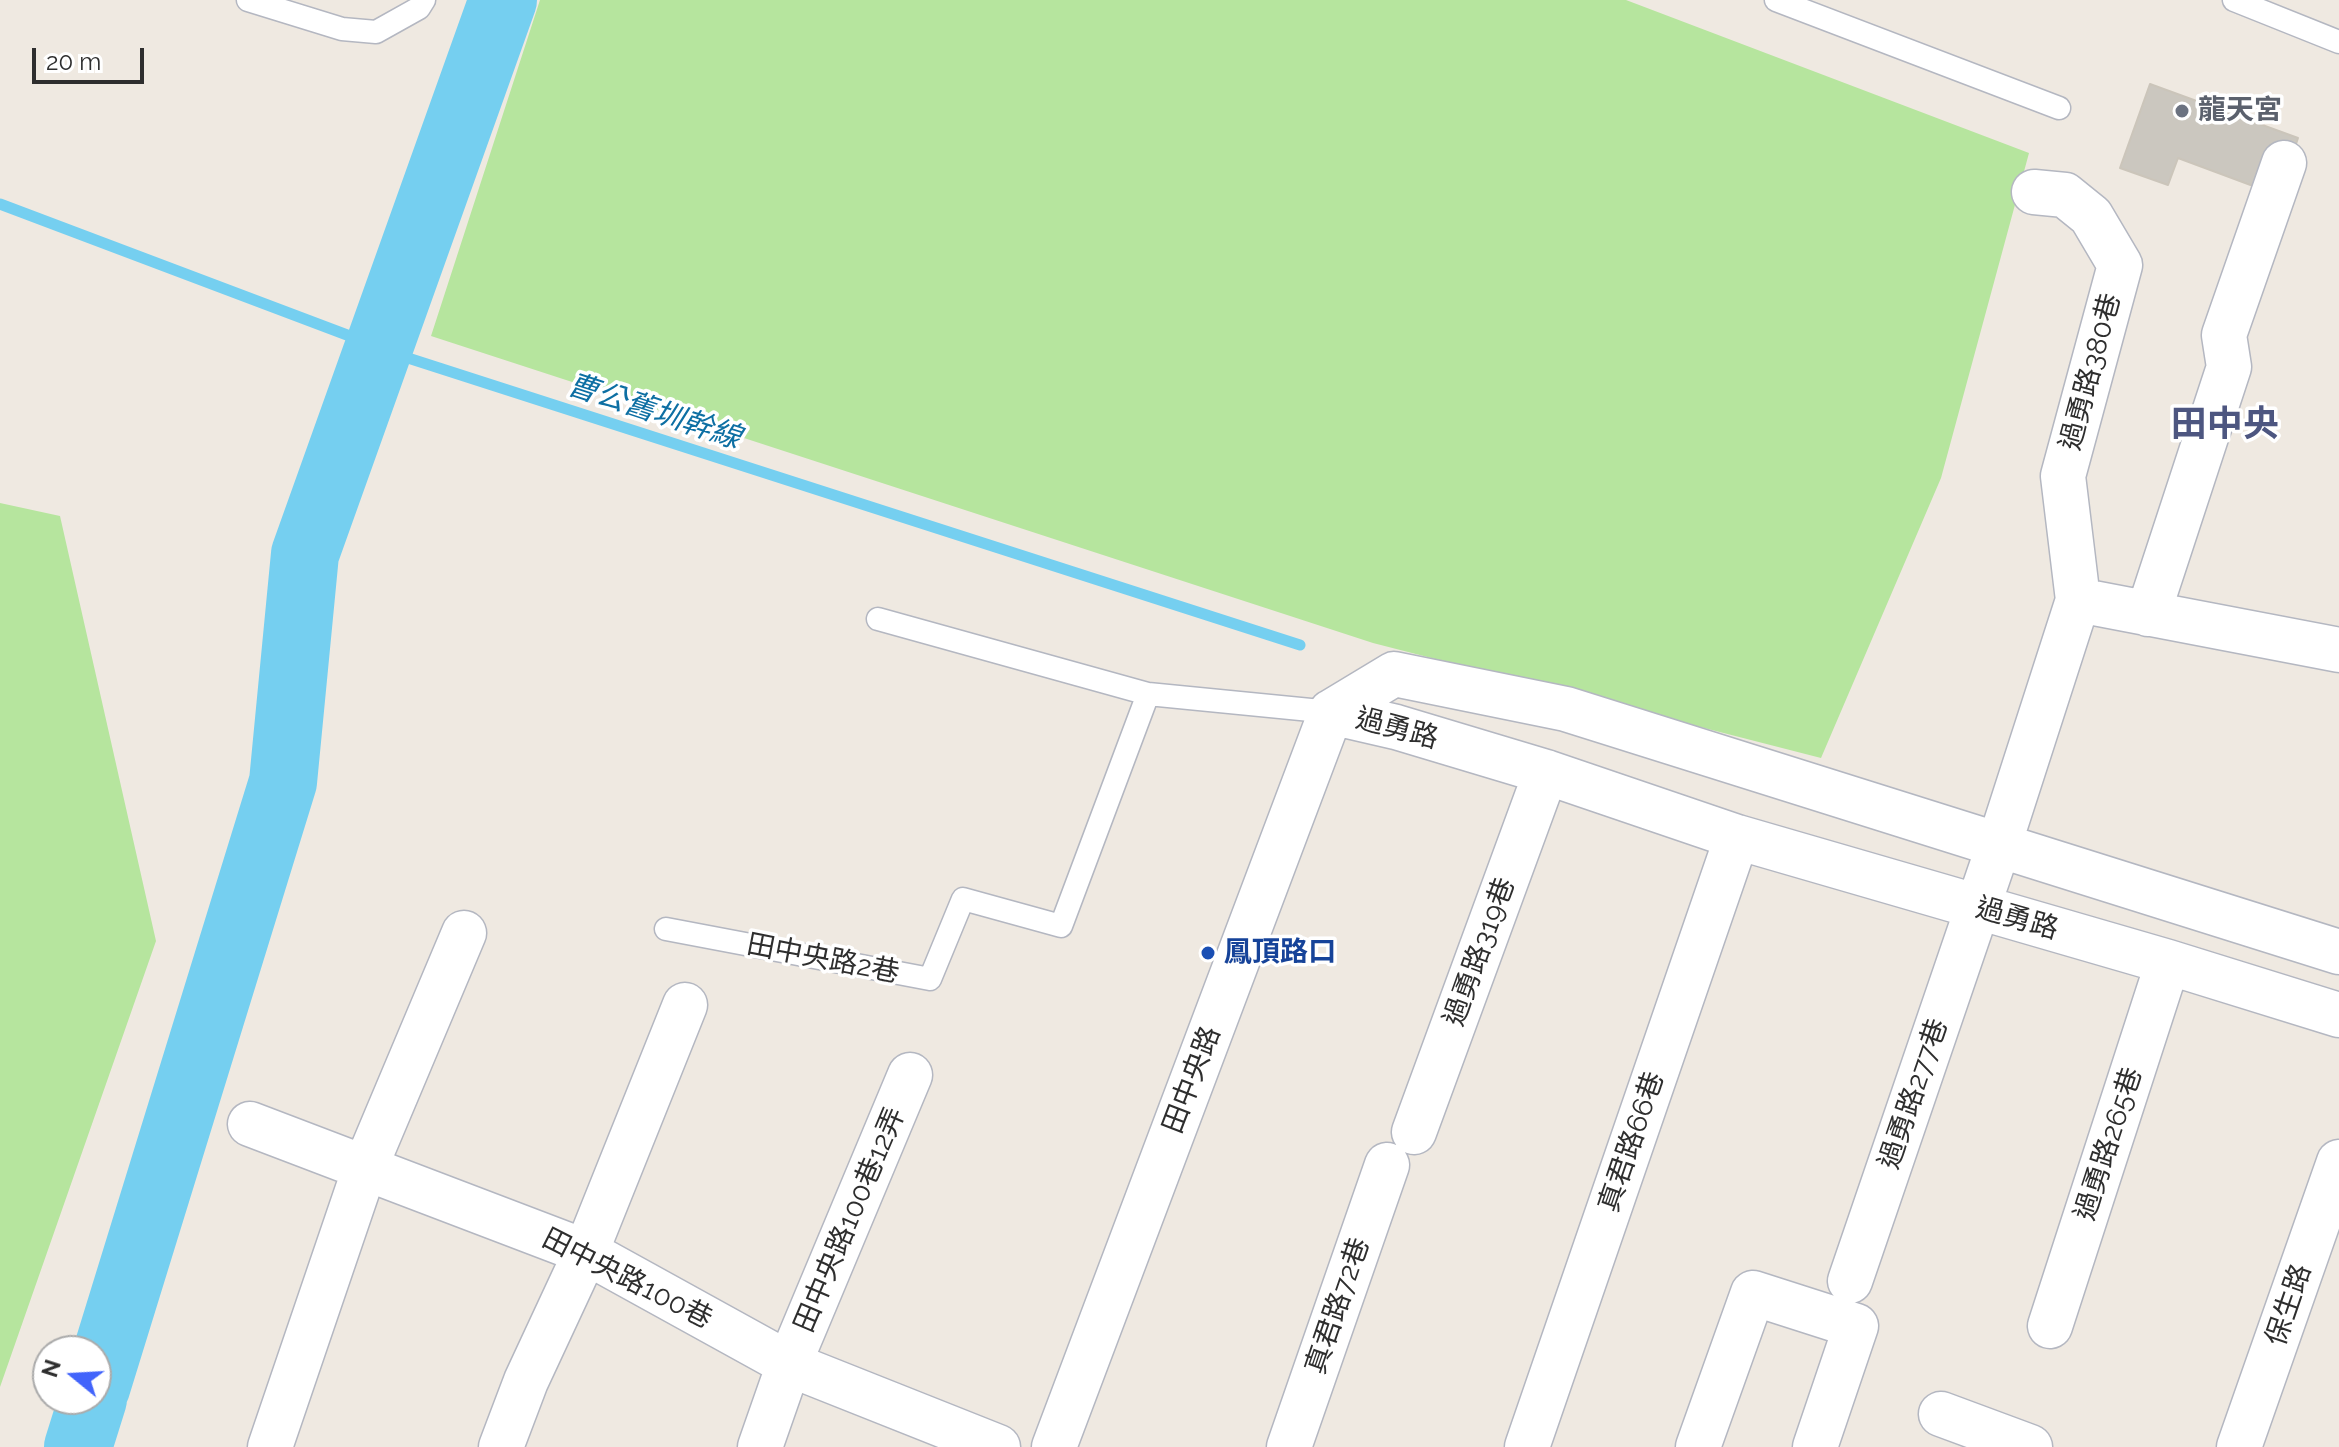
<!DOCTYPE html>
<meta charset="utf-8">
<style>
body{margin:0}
#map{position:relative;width:2339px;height:1447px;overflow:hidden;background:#efe9e1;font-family:Raleway,sans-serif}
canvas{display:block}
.north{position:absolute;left:32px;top:1335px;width:80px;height:80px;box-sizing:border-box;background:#fff;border:2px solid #ababab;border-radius:50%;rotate:288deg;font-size:22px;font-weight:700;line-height:32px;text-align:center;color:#2e2e2e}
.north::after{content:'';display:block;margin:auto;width:28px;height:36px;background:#4264fb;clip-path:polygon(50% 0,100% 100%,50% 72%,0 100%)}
.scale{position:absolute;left:32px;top:48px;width:112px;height:36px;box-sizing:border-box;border:4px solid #2e2e2e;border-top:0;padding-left:10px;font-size:24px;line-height:28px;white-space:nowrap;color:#2e2e2e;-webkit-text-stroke:6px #fff;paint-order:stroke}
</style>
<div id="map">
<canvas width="2339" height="1447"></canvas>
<div class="north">N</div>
<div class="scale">20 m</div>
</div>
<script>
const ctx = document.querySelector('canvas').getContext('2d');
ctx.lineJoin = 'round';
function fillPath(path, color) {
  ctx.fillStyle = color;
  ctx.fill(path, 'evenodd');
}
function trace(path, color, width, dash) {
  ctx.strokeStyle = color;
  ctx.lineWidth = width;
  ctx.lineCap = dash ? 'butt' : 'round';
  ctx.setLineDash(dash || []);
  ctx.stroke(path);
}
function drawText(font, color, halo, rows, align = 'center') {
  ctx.font = font + ' Raleway,"Noto Sans TC",sans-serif';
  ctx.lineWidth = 7;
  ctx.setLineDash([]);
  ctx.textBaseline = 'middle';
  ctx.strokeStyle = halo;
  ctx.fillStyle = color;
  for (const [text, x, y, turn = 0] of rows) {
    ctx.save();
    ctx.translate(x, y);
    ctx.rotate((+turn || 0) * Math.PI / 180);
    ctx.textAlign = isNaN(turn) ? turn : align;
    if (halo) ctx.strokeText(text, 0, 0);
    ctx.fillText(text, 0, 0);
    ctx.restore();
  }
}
fillPath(new Path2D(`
 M540,0H1626L2029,153L1941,478L1821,758L1373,643L431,336Z
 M0,503L60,516L156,941L0,1387Z`), '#b6e59e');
trace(new Path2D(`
 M0,204L408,358L1300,645`), '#75cff0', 11);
trace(new Path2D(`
 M96,1388L283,782L305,554L503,0
 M78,1447L93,1399`), '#75cff0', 68);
const building = new Path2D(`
 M2150,84L2298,138L2290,162L2264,190L2178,158L2168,185L2120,168Z`);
fillPath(building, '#cbc7bf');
trace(building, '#cbc5ba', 2);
const lane = new Path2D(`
 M248,0L342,29L376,32L419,8L424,0
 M1776,0L2059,108
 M2234,0L2339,42
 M878,619L1148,694L1331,712
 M666,929L930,979L963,899L1061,926L1148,694`);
const street = new Path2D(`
 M2078,600L2339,650
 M2148,614L2229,367L2224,335L2284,163
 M1331,712L1394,674L1566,709L2339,952
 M1331,712L1396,727L1546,772L1737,837L2168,962L2339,1015
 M250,1124L586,1252L789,1364L998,1447
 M1414,1132L1546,772
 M1850,1281L1999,845L2078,600L2063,476L2120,265L2091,216L2065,195L2034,192
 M2050,1326L2168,962
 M1941,1414L2030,1447
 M270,1447L365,1168L464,933
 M501,1447L526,1381L586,1252L685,1005
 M760,1447L789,1364L910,1075
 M1054,1447L1331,712
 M1289,1447L1387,1165
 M1527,1447L1737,837
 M1698,1447L1753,1293L1856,1326L1815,1447
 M2239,1447L2339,1162`);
trace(lane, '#b4b7c1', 25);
trace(street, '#b4b7c1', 47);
trace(lane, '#fff', 22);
trace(street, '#fff', 44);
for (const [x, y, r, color] of [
 [2182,111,8,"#6b7280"],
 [1208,953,8,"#1a4fb4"]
]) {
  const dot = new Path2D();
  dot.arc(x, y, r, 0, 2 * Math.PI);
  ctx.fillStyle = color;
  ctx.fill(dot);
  trace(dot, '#fff', 3);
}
drawText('bold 28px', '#5b616d', '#fff', [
 ["龍天宮",2198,111]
], 'left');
drawText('28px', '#2e2e2e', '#fff', [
 ["過勇路380巷",2091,372,-75],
 ["過勇路",1397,729,15],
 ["過勇路",2017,919,16],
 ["過勇路319巷",1480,952,-70],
 ["田中央路2巷",823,959,11],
 ["田中央路",1192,1080,-69],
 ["過勇路277巷",1914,1094,-71],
 ["真君路66巷",1632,1142,-71],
 ["過勇路265巷",2109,1144,-72],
 ["田中央路100巷12弄",850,1220,-67],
 ["田中央路100巷",627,1279,27],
 ["保生路",2289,1305,-71],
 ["真君路72巷",1338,1306,-71]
]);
drawText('bold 28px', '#164399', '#fff', [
 ["鳳頂路口",1224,953]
], 'left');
drawText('italic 30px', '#0d6fa3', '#fff', [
 ["曹公舊圳幹線",654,412,18]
]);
drawText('bold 36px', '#4d5680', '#fff', [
 ["田中央",2225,425]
]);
</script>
